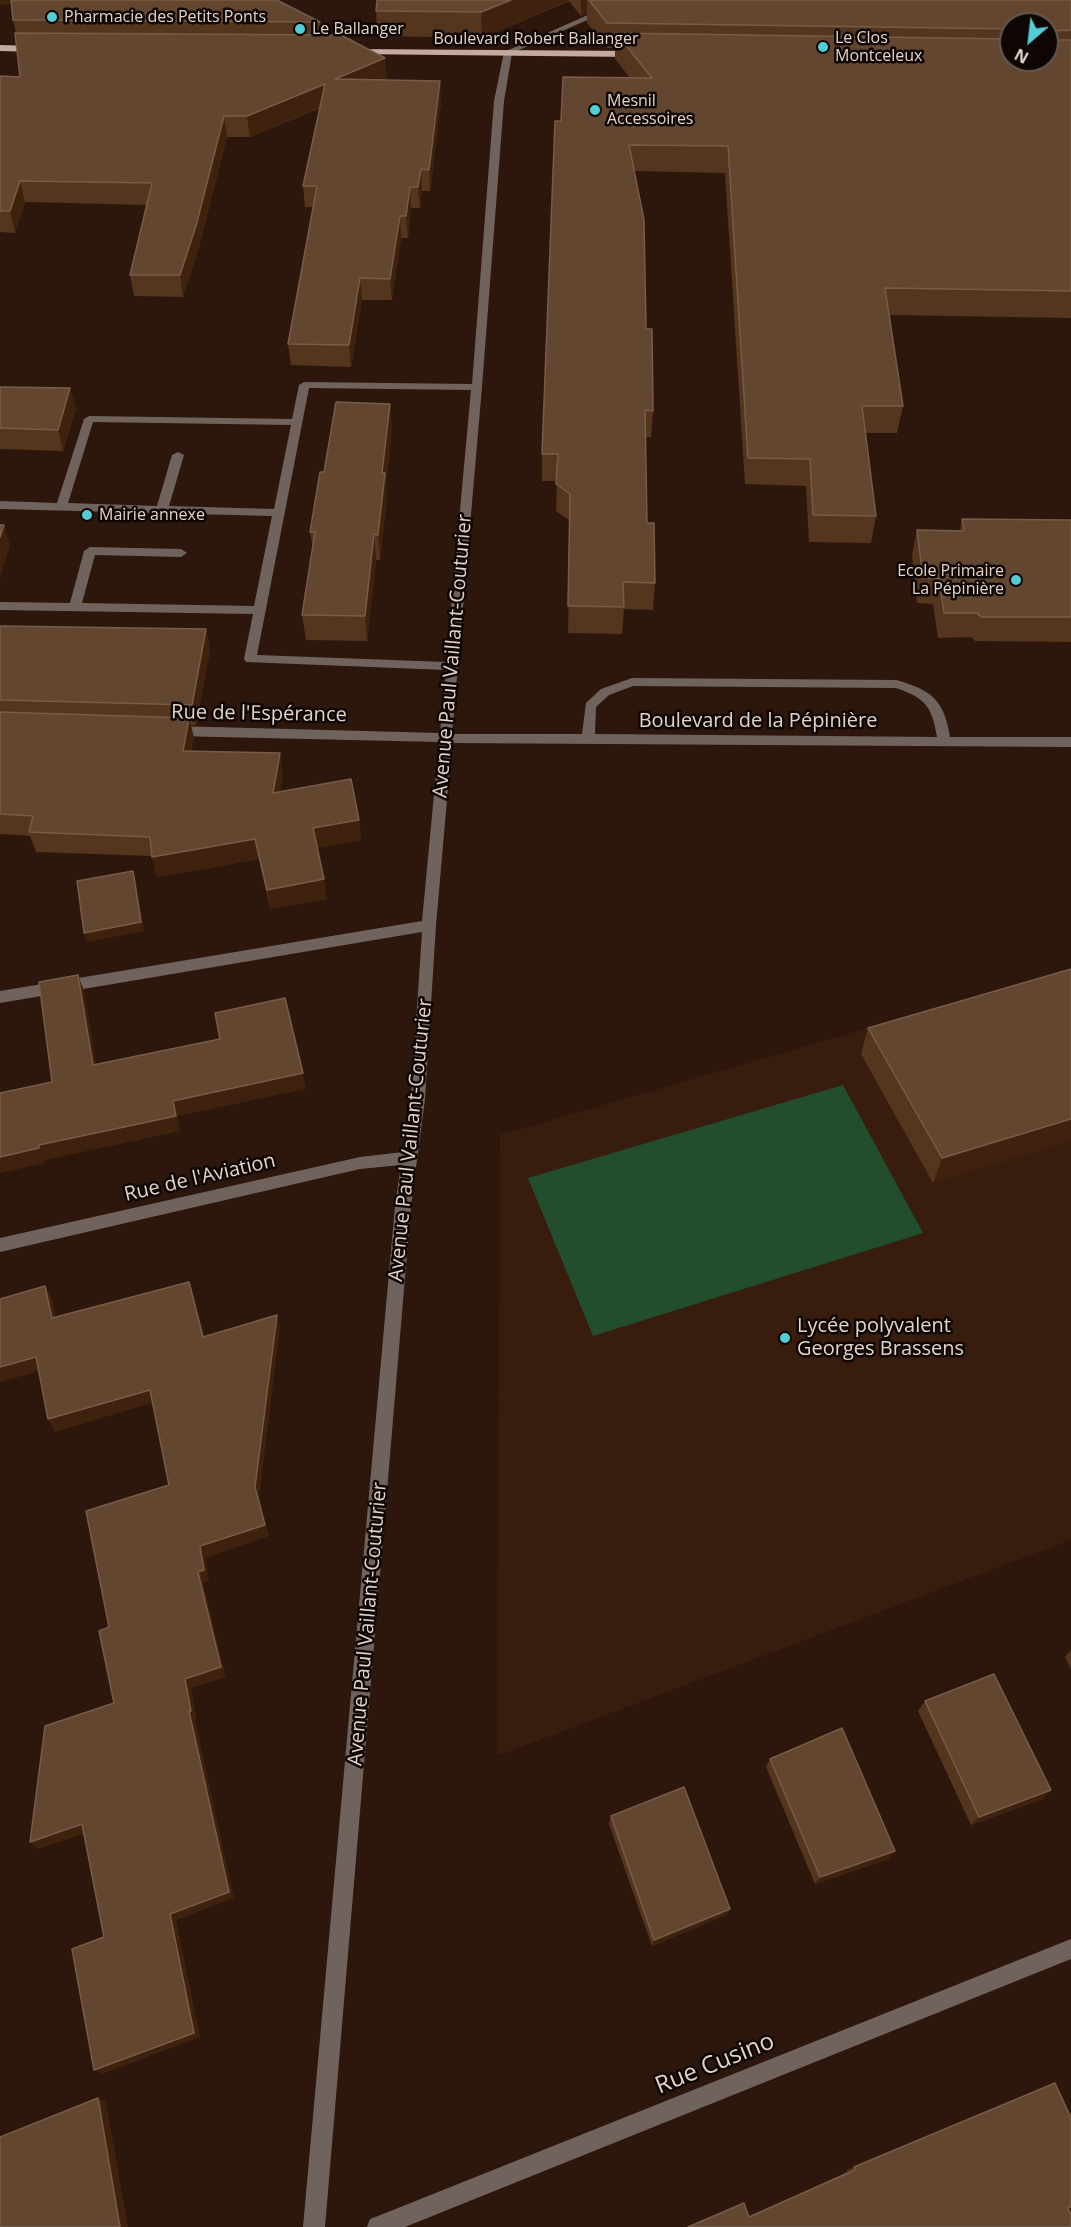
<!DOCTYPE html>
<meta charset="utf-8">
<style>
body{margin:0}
#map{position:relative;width:1071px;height:2227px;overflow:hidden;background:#2d170c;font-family:"Open Sans",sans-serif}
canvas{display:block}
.north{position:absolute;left:999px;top:12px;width:60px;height:60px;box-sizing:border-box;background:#0e0603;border:2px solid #635853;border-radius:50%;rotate:208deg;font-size:16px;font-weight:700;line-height:24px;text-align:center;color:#e2d2cb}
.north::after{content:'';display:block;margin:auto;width:21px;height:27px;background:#52ccd5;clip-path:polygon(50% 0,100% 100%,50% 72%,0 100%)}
</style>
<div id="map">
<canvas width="1071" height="2227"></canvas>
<div class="north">N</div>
</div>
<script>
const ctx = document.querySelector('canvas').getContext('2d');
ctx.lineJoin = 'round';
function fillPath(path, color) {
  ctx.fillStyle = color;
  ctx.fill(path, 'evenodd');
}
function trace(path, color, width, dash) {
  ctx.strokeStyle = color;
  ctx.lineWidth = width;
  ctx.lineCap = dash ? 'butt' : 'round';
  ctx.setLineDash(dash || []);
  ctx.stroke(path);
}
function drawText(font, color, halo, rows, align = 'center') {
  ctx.font = font + ' "Open Sans",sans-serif';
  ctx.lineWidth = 5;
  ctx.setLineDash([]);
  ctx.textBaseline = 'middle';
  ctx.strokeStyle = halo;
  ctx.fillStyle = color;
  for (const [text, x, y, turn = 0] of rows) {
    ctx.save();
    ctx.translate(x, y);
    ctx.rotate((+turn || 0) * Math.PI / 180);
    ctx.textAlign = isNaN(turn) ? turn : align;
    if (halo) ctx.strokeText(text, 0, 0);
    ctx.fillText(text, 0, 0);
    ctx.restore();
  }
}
fillPath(new Path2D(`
 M1071,969V1540L497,1756L500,1135Z`), '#381c0d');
fillPath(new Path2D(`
 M843,1085L923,1233L593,1336L528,1178Z`), '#224e2d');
fillPath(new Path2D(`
 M622,0H633L512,53L504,101L482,387L452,734H582L586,703L601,689L632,678L896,680C931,690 944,699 950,737H1071V747L452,743L436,925L425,1099L411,1206L325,2227H303L395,1206L401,1165L360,1169L0,1252V1238L360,1157L403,1152L411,1099L422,932L0,1003V991L422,921L439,742L174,736L168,731L174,726L440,733L446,670L246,662L244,659L253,614L0,610V602L70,603L84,551L90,547L181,549L187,553L181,557L95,555L82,603L254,606L272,516L0,509V501L57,503L84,419L89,416L292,419L299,385L304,382L472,384L494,101L504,52ZM309,388L471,390L446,662L257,655ZM93,422L291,425L274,509L169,506L184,455L178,452L172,455L157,506L68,503ZM633,686L896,688C925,698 932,706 937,737L595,734L596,707L609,695Z
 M1071,1939V1959L405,2227H367L370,2219L378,2216Z`), '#70635e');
fillPath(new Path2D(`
 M0,45L36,46L40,49L36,52L0,51Z
 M354,49L633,51L637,54L633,57L351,54L350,52Z`), '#c4aa9f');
fillPath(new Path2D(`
 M0,0L320,22L321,35L387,79L384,80L441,101L430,191H422L420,208H411L408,238H401L392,300H362L351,367L291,365L288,344L313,207H305L303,186L320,108L250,137H227L199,247L183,297L134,296L130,275L147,205L25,202L15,233L0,232V76L20,77L16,33L13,20L11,3L0,5Z
 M377,0H1071V318L889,315L903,406L897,433H865L876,516L871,543L809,542L806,486L745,484L725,173L634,171L646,329L653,411L651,437H645L647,523L655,583L653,610L624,609L622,634L568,633L570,521L556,511L557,481H542V454L561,121L630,78L615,59V48H607L587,23V13L581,16L569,1L482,38L377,36L376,11ZM1011,24H1047V60H1011Z
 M0,387L70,388L76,409L63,451L0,449Z
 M392,429L386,484L387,498L380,560H376L367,641L306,640L302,615L313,549L310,532L324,472Z
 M962,519L1071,520V642L975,641L971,637L938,638L933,604L917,603L912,555L917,530L960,531Z
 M0,626L206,629L210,650L196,725H191L194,738L191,752L283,774L280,792L359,820L361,840L317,848L327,899L270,909L259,859L157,877L152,856L36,852L30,836L0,834Z
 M1071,969L933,1183L861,1054L868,1028Z
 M1071,1650V1669L1065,1657Z
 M925,1701L1043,1799L971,1825L918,1711Z
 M770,1759L889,1859L815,1884L766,1767Z
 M611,1816L730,1909L726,1915L652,1946L609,1824Z
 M1043,2088L1071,2207L688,2227L748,2217L847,2172V2170Z`), '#54351d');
fillPath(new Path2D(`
 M0,0H13L14,3L0,5Z
 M511,0H569L482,38L481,12Z
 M581,0H587V13L581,16Z
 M385,58L387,79L337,100L335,79Z
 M440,81L441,101L430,191L429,170Z
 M325,84L327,104L250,137L247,116Z
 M224,116L227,137L199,247L183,297L180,275Z
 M421,169L422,191L420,208L418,187Z
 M20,181L25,202L15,233L10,211Z
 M410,187L411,208L408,238L406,216Z
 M400,216L401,238L392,300L390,279Z
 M360,278L362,300L351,367L349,345Z
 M70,388L76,409L63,451L58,430Z
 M390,404L392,429L386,484L387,498L380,560L378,535L382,473Z
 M4,525L10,546L0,578V537Z
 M374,534L376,560L367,641L365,616Z
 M206,629L210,650L196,725L192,705Z
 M189,718L194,738L188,772L183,751Z
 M280,753L283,774L277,813L273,793Z
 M359,820L361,840L316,848L313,828Z
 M255,839L259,859L157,877L152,857Z
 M133,871L136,880L144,931L87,942L84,933Z
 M324,879L327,899L270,909L267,890Z
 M78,975L84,991L99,1081L93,1065Z
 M303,1073L306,1089L178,1116L180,1131L45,1160V1163L0,1173V1157L39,1145L173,1101Z
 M1071,1119V1141L933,1183L942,1158Z
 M189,1282L194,1296L208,1351L203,1337Z
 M45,1286L52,1299L59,1331L52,1318Z
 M277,1315L280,1328L259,1498L269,1536L205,1558L209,1581L203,1583L226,1677L191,1688L197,1720H195L234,1898L176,1920L200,2037L102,2074L94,2070L170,1914L189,1711L185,1679L198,1572L200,1546L255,1487Z
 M36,1357L43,1370L0,1382V1367Z
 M150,1390L155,1402L55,1432L48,1419Z
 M1051,1790L1043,1799L971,1825L979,1817Z
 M82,1824L89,1832L38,1849L30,1842Z
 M895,1851L889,1859L815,1884L820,1877Z
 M730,1909L726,1915L652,1946L654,1940Z
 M98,2098L106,2102L128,2227H120Z`), '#3e220e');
const building = new Path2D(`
 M11,0H277L320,22L13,20Z
 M377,0H511L481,12L376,11Z
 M589,0H1071V30L1047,31V24H1011V29L607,23Z
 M15,33L341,35L385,58L335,79L440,81L429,170L421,169L418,187H410L406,216H400L390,279L360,278L349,345L288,344L317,186H303L325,84L247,116H224L196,226L180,275H130L152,183L20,181L10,211H0V76L20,77Z
 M616,33L1011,39V60H1047V40H1071V291L885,288L903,406H862L876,516L813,515L810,459L748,458L728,146L629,145L644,220L646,329H652L653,411L645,410L647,523H654L655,583L623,582L624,607L568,606L570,494L556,484L558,454H542L555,121H561L563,77L652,78Z
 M0,387L70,388L58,430L0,428Z
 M336,402L390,404L382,473H385L378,535L374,534L365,616L302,615L315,532H310L320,472H324Z
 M962,519L1071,520V617H981L977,613H944L939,579L923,578L917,530L964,531Z
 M0,525H4L0,537Z
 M0,626L206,629L192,705L0,700Z
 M0,712L189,718L183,751L280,753L273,793L351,779L359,820L313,828L324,879L267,890L255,839L152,857L150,837L29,832L33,816L0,814Z
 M133,871L141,922L84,933L77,881Z
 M1071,969V1119L942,1158L868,1028Z
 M78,975L93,1065L220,1039L215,1013L285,998L303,1073L173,1101L176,1116L39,1145V1148L0,1157V1093L52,1082L39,982Z
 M189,1282L203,1337L277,1315L255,1487L265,1525L200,1546L204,1570L198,1572L221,1667L185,1679L191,1711H189L229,1892L170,1914L194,2033L94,2070L72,1949L104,1937L82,1824L30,1842L45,1726L114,1703L99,1631L109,1627L86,1511L169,1485L150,1390L48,1419L36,1357L0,1367V1299L45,1286L52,1318Z
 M994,1674L1051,1790L979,1817L925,1701Z
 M842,1728L895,1851L820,1877L770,1759Z
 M684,1787L730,1909L654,1940L611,1816Z
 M1055,2083L1071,2118V2207L1068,2208L1071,2215V2227H688L744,2203L749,2217L855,2170L854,2167Z
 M98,2098L120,2227H0V2137Z`);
fillPath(building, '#634630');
trace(building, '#775c48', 1.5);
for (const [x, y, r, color] of [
 [52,17,6,"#52ccd5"],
 [300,29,6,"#52ccd5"],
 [823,47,6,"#52ccd5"],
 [595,110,6,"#52ccd5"],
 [87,515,6,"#52ccd5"],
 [1016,580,6,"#52ccd5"],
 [785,1338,6,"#52ccd5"]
]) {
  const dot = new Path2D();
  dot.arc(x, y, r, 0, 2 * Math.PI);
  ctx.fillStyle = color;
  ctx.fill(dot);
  trace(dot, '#0e0603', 2);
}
drawText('16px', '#e2d2cb', '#0e0603', [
 ["Pharmacie des Petits Ponts",64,17],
 ["Le Ballanger",312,29],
 ["Le Clos",835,38],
 ["Montceleux",835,56],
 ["Mesnil",607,101],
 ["Accessoires",607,119],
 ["Mairie annexe",99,515],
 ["Ecole Primaire",1004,571,"right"],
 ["La Pépinière",1004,589,"right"]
], 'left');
drawText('16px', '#e2d2cb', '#0e0603', [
 ["Boulevard Robert Ballanger",536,39]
]);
drawText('20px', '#e2d2cb', '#0e0603', [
 ["Avenue Paul Vaillant-Couturier",453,656,-85],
 ["Rue de l'Espérance",259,714,1],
 ["Boulevard de la Pépinière",758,721],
 ["Avenue Paul Vaillant-Couturier",411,1140,-84],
 ["Rue de l'Aviation",200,1178,-13],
 ["Avenue Paul Vaillant-Couturier",368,1624,-85]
]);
drawText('20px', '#e2d2cb', '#0e0603', [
 ["Lycée polyvalent",797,1326],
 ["Georges Brassens",797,1349]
], 'left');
drawText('24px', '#e2d2cb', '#0e0603', [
 ["Rue Cusino",715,2064,-22]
]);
</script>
